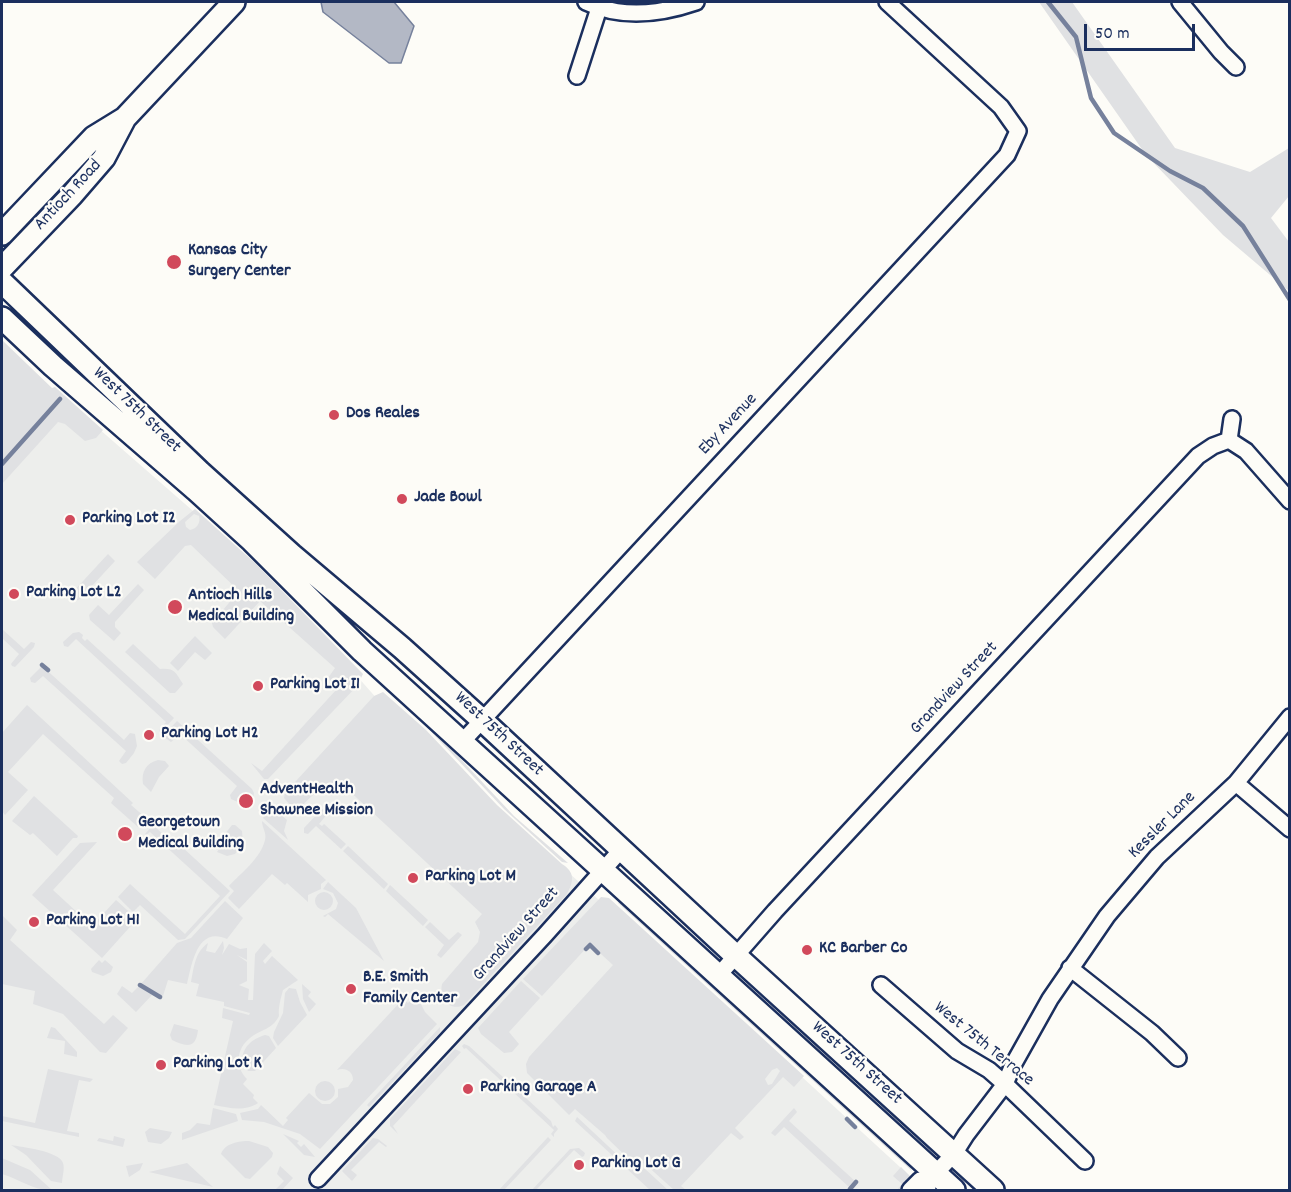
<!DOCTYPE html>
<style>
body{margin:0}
#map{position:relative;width:1291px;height:1192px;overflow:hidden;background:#fdfcf7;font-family:Dekko,sans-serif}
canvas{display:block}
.frame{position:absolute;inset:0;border:3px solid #1b2f5e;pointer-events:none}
.scale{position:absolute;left:1084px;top:24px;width:111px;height:27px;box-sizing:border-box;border:3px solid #1b2f5e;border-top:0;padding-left:8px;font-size:18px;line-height:21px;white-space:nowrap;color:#1b2f5e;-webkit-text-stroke:4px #fdfcf7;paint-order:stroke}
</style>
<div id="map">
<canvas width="1291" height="1192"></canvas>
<div class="frame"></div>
<div class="scale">50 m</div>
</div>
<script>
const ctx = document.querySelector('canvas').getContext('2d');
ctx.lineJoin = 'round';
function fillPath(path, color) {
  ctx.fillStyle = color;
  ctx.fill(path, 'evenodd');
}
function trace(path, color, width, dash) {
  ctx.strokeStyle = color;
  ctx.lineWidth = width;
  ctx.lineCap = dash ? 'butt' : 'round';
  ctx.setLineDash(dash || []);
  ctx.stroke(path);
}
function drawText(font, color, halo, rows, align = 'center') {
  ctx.font = font + ' Dekko,sans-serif';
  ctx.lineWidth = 4.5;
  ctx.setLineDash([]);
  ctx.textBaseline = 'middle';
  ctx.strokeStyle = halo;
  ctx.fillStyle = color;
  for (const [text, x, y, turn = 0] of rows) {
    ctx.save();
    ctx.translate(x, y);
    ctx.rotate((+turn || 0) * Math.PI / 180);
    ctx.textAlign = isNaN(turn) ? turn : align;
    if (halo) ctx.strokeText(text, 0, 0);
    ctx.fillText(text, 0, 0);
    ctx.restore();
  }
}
fillPath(new Path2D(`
 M59,394L208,524L356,675L379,701L600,901L616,906L925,1190H2V458Z`), '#edeeec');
fillPath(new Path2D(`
 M1039,2H1072L1175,148L1250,172L1289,148V196L1271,218L1289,242V291L1223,235L1146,155Z
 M2,340L52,388L55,387L103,430L96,438L85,441L65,424L58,422L2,484Z
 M199,508L208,512L361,663L363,669L257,561Z
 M195,509L255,563L363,674L357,686L268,779H264L251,763L262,771L337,689L328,678L335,668L260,601L225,639L213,627L212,623L239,591L191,545L185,546L155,579L137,562L180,521ZM194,514L199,516C201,522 197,529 190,530L186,527L185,522Z
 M108,554L115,561L79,600L71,601L61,592L59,587L62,585L72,593Z
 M138,584L144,590L115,622V627L121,633L114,641L90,620L89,615L98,605L109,615Z
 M2,629L24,649L31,642L35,643L34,647L15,667L12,666L11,664L19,654L2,638Z
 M79,632L83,635L82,638L85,641L87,639L174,718L160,733L159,730L166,722L76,639L68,647L64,646L63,642L73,633Z
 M195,636L212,653L205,660L195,652L178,671L170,663Z
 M133,644L160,669C175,668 175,672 183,684L175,693H170L125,652Z
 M42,666L124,740L130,733L135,734L137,746L134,753L126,763L122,764L119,761L126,751L43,676L35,683L31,682L30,678Z
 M389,691L427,723L514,816L568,863L562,862L504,809L422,722Z
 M383,692L426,730L497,805L562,864C575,872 574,881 567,894L464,1005C449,1012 439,998 442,984L478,942L480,932L475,922L482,914L344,786L336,794C319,782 311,799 298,809L293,808L284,798L285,793L374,696Z
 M27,705L133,803L131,805L146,818L138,827L111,803L114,798L43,734L8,772L28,790L5,815L2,811V733Z
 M177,721L252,789L254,793L253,798L240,803L231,799L230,795L237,786L180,734L171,742L163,736Z
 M158,760L165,761L169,766L159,777L151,792L143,784C141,772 146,763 158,760Z
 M34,796L78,836L77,838H73L57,856L33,833L30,835L12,821Z
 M326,808L328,813L319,824L322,826L324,824L346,844L341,849L316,826L308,834L304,833V828L322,809Z
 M274,809L287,820L284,831L288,840L263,818L268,811Z
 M262,821L326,880L321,884V889L308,895V902L287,883L285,885L272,874L239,909L228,898L234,891L229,886C241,873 261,858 265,840C267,833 262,828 262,821Z
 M153,825L168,839L170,836L230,891L185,939L178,940L140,905L133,912L118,897L130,884L185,934L220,896L150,832L146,835L145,834Z
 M232,825H235L242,831L243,844L235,854L227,856L217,852L224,842L221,839Z
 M97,842L53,890L92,926L116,900L137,919L102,958L32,895L80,843Z
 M348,846L388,884L384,889L343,851Z
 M328,882L356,908L384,961L328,914L325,917L323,916L336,909L338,903L333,893L323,889Z
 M390,885L428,920L423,926L386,891Z
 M315 901a9 9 0 1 1 18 0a9 9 0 1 1-18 0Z
 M601,897L609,898L804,1076L794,1087L783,1077L735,1128L744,1137L740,1140L731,1133L681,1186L686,1190H674L644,1163L638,1168L607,1138L605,1135L575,1109L569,1115L527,1073L526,1064L529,1057L613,965L590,944L542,996L523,979ZM777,1068L780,1071L772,1084L768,1085L765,1079L772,1070Z
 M621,900L906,1161L912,1171L618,903Z
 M225,901L243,918L227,939C197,926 192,964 187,984L168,980L163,996L140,985L177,943L191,938Z
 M2,915L17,930L10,940L104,1024L113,1015L128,1028L106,1053L100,1052L63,1014L33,1004L35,991L2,984Z
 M430,922L449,940L458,932L462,935L441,958L437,955L444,945L425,927Z
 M223,941L224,948L222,955L229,944L240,949L247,948V960L237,955L247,962V981L239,985L249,989L248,1000H253L255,954L264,943L272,951L263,961L265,964L272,956L298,980L283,990C281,998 278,1007 279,1016C272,1030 261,1029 250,1038C236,1049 235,1067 247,1079L243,1084L254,1095L253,1098L258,1103C245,1112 229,1108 214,1105L233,1021L222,1018L223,1008L249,1015L250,1013L224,1006V1002L196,996L199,984L191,982C194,967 195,952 208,943L206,951L215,953Z
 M99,960L102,963L105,960L113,967L111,972L103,976L92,972L91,969Z
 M521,981L540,998L509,1032L519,1044L512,1052L504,1053L481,1034L478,1028Z
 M302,984L311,992L308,996L316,1004L309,1012L303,999Z
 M122,986L132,993L139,986L152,995L136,1012L117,994Z
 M289,988L296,989L300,1002L307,1015L278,1046L273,1038L274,1032L283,1013L285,993Z
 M416,994L425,1012L437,1024L320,1149L300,1134L264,1122L242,1120L240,1113L258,1109L261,1105L283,1126L288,1120L286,1118L309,1093L322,1104H330L338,1097V1089L348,1087L353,1080C353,1071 345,1067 337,1070L403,999L408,1003Z
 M174,1024L198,1030C196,1049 186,1047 172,1040L170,1035Z
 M51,1027L55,1028L77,1052V1057L64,1054L65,1041L47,1038Z
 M440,1027V1032L369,1107L367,1105Z
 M265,1035L269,1036L276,1048L255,1071H248L242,1062C242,1047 252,1039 265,1035Z
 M464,1044L469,1046L551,1121L553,1127L555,1125L558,1129L554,1134V1137L551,1134L554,1130L466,1048L464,1049L462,1046Z
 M455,1049L461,1052L393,1126L398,1134L390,1126V1119Z
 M48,1069L93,1079L90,1082L79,1080L67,1131L79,1133V1137L2,1121V1116L35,1123Z
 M315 1091a10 10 0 1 1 20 0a10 10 0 1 1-20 0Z
 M213,1108L236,1114L238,1121L182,1140V1133L190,1130L197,1123L210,1125Z
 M794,1108L797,1112L789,1121L856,1182L850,1188L784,1127L775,1136L771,1133Z
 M577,1117L638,1174L644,1168L668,1190H650L575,1121Z
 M150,1128L172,1132L169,1138L161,1144L148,1142L145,1132Z
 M283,1134L299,1141L297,1143L301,1147L304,1144L315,1157L304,1155Z
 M114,1136L125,1139L123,1147L97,1141L99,1138L113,1141Z
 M548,1137L551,1140L504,1190H499Z
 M373,1138L378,1139L387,1146L386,1147L379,1142L351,1170L357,1175L352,1181L342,1171Z
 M249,1141L268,1147L273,1153L272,1157L250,1179L245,1178L221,1154C225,1143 239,1141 249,1141Z
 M11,1145C22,1147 59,1151 63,1163C65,1169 62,1177 62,1183L51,1181L26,1155Z
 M579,1148L585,1153L584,1156L582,1157L574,1150L536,1190H532L570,1149Z
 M2,1158L30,1170L52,1190C34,1191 19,1179 2,1174Z
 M143,1163L140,1170L129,1177L126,1166Z
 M187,1163L213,1187L149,1172Z
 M280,1166L293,1178L282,1190H275L284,1181L277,1174Z
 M901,1167L912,1178L904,1190H897L902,1184L893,1176Z`), '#e0e1e3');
const water = new Path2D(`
 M321,2H394L414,26L401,63H389L323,12Z`);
fillPath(water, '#b3b8c5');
trace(water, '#76819c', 1.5);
trace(new Path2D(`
 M1048,2L1076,37L1091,98L1114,133L1170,171L1203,188L1243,226L1290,300
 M2,464L60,399
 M42,665L48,670
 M586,949L590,945L598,953
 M140,985L160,997
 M847,1119L855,1127
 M850,1189L856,1182`), '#76819c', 4.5);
const street = new Path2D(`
 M586,2C621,19 661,14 696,2
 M1180,2L1221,52L1236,67
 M577,76L599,8
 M1229,440L1246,451L1290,501
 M1229,440L1232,419
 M462,742L1007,155L1018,131L1001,107L887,2
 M1236,783L1290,829
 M1070,968L1152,1033L1178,1058
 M718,976L775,911L1198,456L1213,446L1229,440
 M881,985L957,1051L989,1070L1005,1084L1085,1161
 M318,1179L545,935L621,850
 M910,1190L920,1180H929
 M926,1190L928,1187L929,1180L954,1154L966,1135L1005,1084L1013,1065L1050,999L1107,916L1157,857L1236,783L1290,717`);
const secondary = new Path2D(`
 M2,234L94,137L125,118L234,2
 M2,268L72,195L104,158L125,118
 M2,282L200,472L292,555L402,648L482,720L735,955L993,1190
 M2,318L53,366L196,490L252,541L362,651L954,1190`);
trace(street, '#1b2f5e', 20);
trace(secondary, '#1b2f5e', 26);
trace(street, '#fdfcf7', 15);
trace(secondary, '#fdfcf7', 21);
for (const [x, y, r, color] of [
 [174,262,8,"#d1495b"],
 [334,415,6,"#d1495b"],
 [402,499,6,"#d1495b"],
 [70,520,6,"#d1495b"],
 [14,594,6,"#d1495b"],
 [175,607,8,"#d1495b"],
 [258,686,6,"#d1495b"],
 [149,735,6,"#d1495b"],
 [246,801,8,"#d1495b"],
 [125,834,8,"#d1495b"],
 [413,878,6,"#d1495b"],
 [34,922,6,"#d1495b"],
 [807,950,6,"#d1495b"],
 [351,989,6,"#d1495b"],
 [161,1065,6,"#d1495b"],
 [468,1089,6,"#d1495b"],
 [579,1165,6,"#d1495b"]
]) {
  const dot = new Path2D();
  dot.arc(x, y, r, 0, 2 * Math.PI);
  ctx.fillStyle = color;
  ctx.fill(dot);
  trace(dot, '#fdfcf7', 2);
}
drawText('18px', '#1b2f5e', '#fdfcf7', [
 ["Antioch Road",69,196,-47],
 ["West 75th Street",136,411,44],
 ["Eby Avenue",729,425,-47],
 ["Grandview Street",955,689,-47],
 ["West 75th Street",498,735,43],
 ["Kessler Lane",1163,826,-45],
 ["Grandview Street",517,935,-48],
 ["West 75th Terrace",983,1045,39],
 ["West 75th Street",856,1064,42]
]);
drawText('bold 18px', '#1b2f5e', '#fdfcf7', [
 ["Kansas City",188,252],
 ["Surgery Center",188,273],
 ["Dos Reales",346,415],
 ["Jade Bowl",414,499],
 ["Parking Lot I2",82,520],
 ["Parking Lot L2",26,594],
 ["Antioch Hills",188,597],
 ["Medical Building",188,618],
 ["Parking Lot I1",270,686],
 ["Parking Lot H2",161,735],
 ["AdventHealth",260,791],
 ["Shawnee Mission",260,812],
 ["Georgetown",138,824],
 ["Medical Building",138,845],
 ["Parking Lot M",425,878],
 ["Parking Lot H1",46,922],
 ["KC Barber Co",819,950],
 ["B.E. Smith",363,979],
 ["Family Center",363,1000],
 ["Parking Lot K",173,1065],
 ["Parking Garage A",480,1089],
 ["Parking Lot G",591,1165]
], 'left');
</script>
